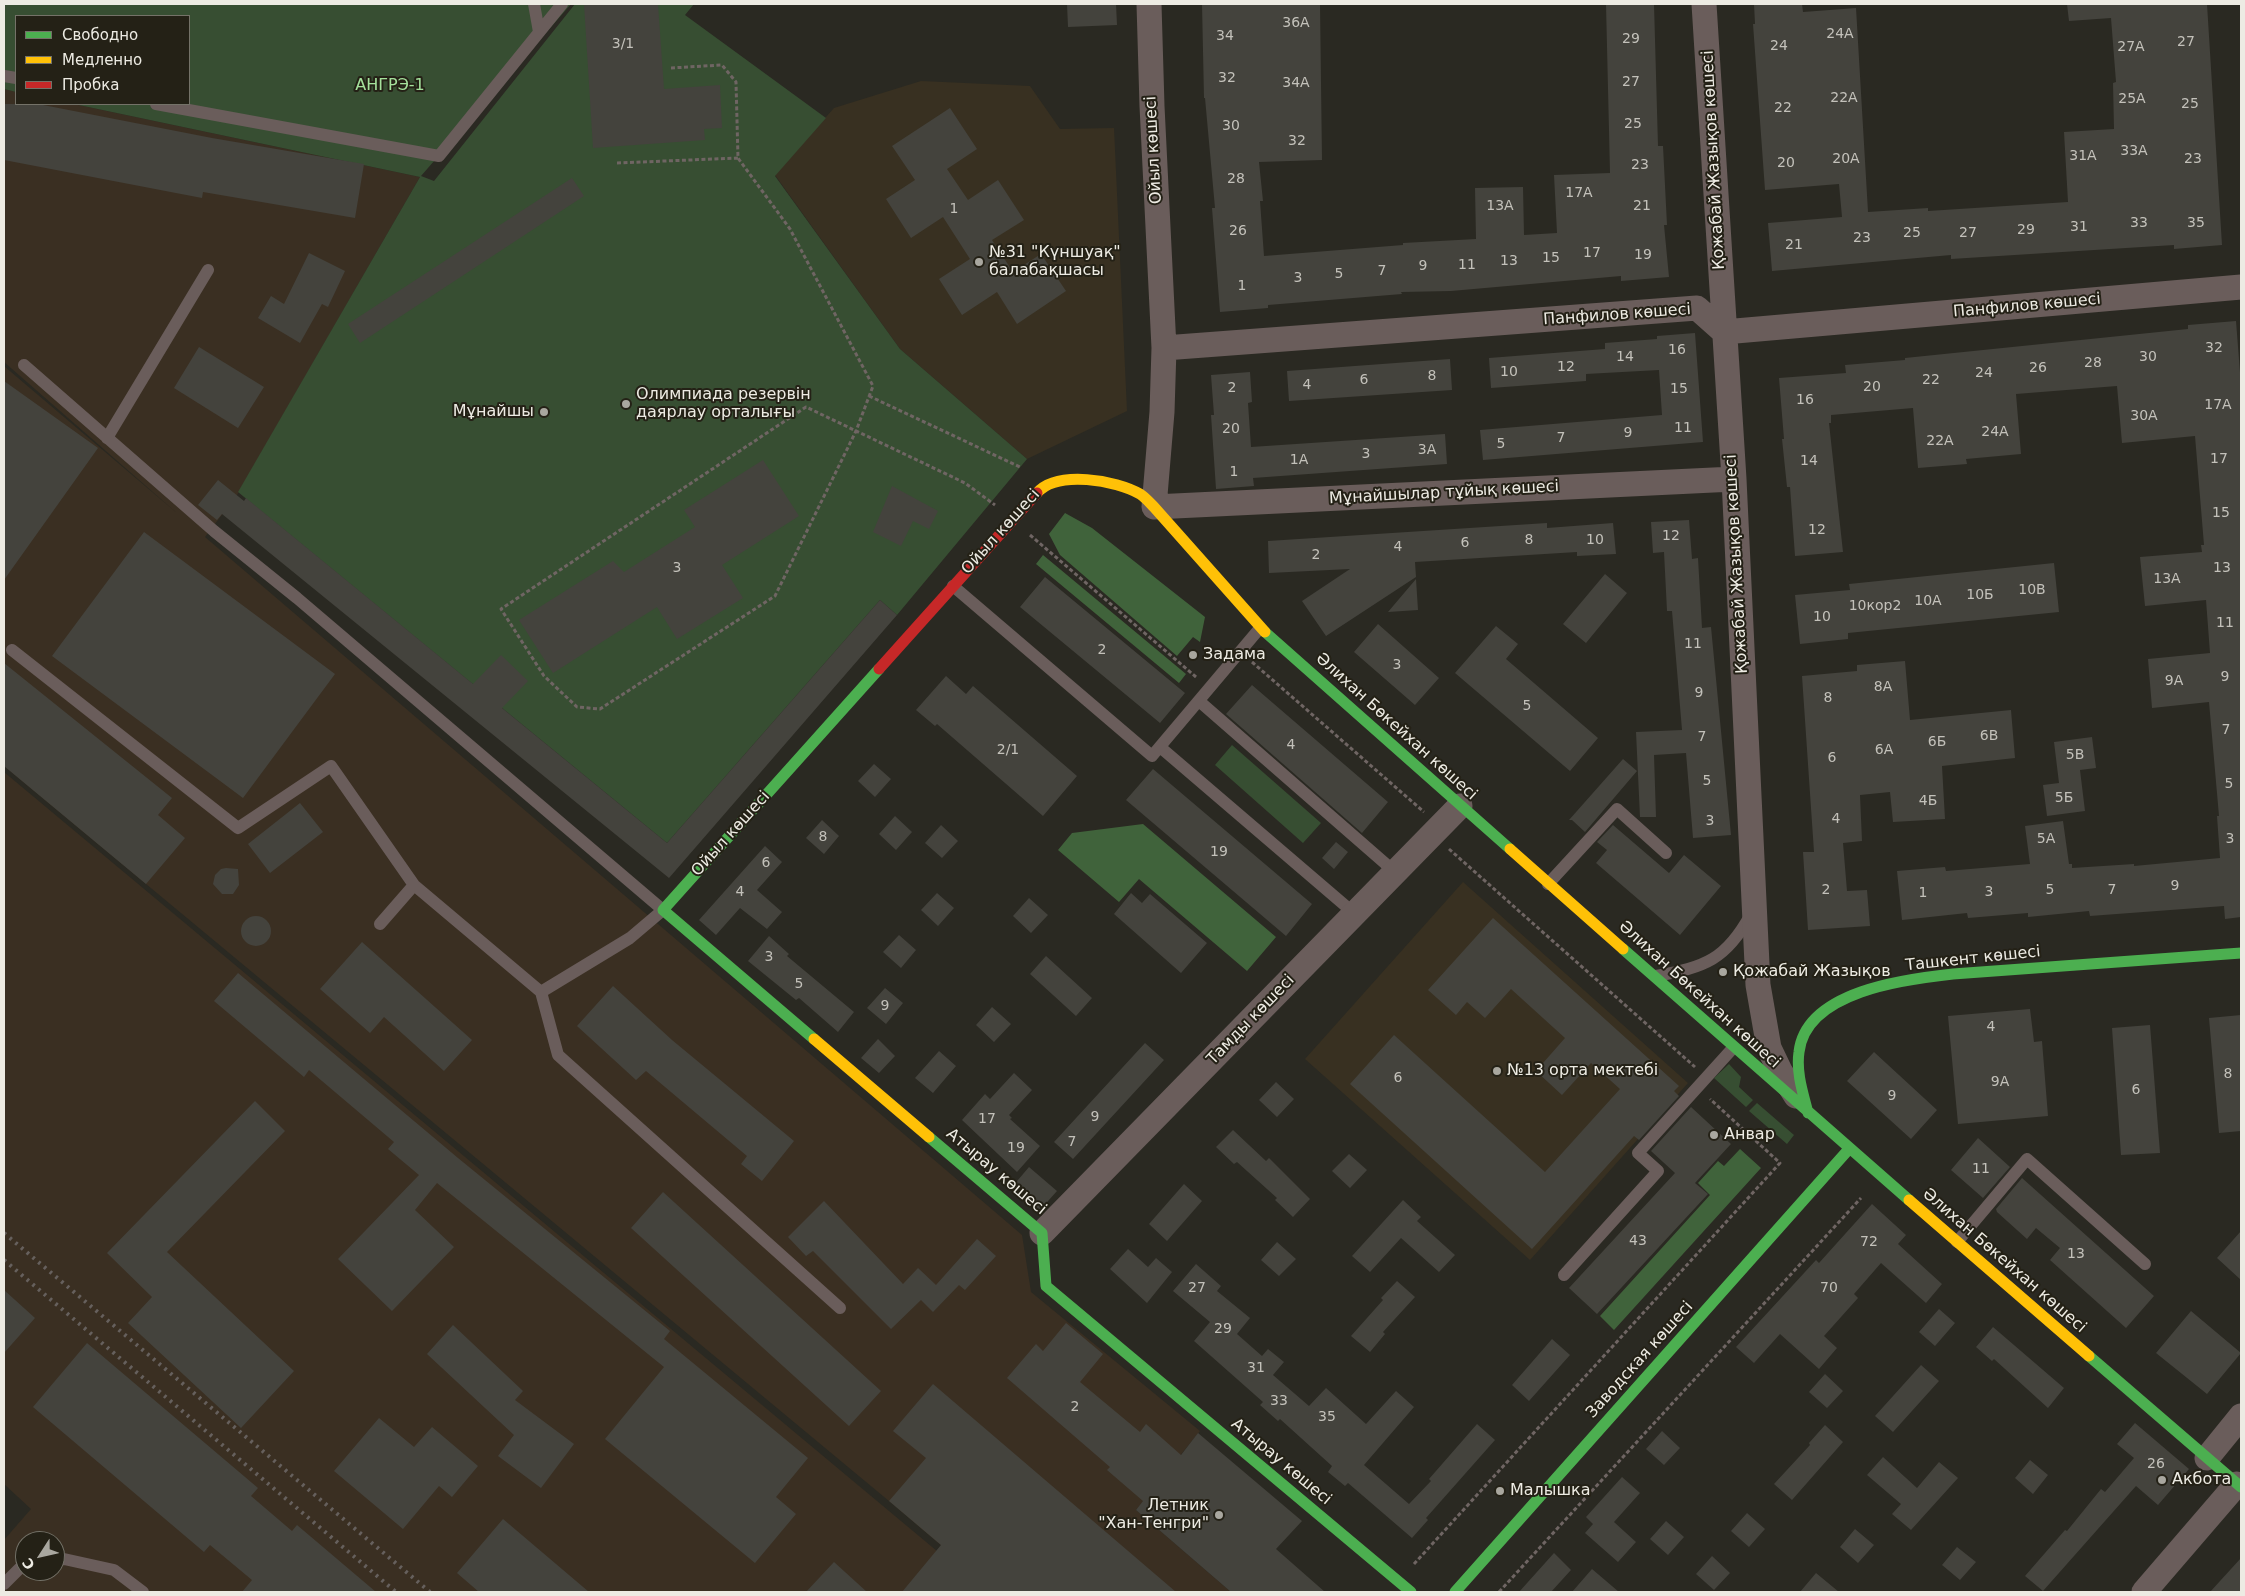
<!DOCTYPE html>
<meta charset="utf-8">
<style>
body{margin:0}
#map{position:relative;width:2245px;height:1596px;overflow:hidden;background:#2a2922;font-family:"DejaVu Sans",sans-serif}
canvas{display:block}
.frame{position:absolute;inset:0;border:5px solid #edebe3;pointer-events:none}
.legend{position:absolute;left:15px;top:15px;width:175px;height:90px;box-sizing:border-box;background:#242116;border:1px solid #747268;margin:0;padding:6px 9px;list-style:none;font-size:15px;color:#edebe3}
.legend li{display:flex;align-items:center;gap:10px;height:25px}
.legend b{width:25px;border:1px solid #747268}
.north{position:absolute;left:15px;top:1531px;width:50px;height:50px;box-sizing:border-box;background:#242116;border:1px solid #747268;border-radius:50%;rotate:235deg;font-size:14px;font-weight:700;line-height:20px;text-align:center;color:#edebe3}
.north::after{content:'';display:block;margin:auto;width:18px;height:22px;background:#a9a79f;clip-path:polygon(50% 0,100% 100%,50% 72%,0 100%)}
</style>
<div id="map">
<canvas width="2245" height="1596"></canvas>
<div class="frame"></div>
<ul class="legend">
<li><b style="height:6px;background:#4caf50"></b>Свободно</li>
<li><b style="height:6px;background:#ffc107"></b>Медленно</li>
<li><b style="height:6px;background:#c62828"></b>Пробка</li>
</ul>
<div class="north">С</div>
</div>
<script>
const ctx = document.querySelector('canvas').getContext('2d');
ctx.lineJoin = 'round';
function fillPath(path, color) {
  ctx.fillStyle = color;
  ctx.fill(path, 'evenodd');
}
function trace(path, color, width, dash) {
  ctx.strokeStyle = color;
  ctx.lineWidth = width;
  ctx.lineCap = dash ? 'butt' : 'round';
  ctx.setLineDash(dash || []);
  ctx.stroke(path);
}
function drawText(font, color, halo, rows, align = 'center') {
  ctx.font = font + ' "DejaVu Sans",sans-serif';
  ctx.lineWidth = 4;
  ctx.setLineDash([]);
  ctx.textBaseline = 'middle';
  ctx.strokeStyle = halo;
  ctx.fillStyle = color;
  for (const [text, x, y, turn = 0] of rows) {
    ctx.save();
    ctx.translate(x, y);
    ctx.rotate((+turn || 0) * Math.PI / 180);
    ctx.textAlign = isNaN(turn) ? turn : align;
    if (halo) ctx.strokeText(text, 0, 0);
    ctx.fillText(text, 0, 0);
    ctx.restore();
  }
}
fillPath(new Path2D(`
 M4,89L16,92V104H74L420,177L237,495L205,537L1022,1235L1031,1292L1200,1431L1136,1510L1231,1592H996L889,1501L4,766V366L178,514L4,362Z
 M4,772L986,1592H4V1540L31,1509L4,1484ZM25,1541H55V1571H25Z`), '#3a2f22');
fillPath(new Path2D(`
 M921,81L1030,86L1060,129L1114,128L1127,411L1027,459L900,349L775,175L834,108Z
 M1463,882L1688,1083L1530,1260L1305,1059Z`), '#383021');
fillPath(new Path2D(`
 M4,4H571L421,176L434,181L575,4H694L685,15L826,118L775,176L900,349L1027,459L897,615L880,600L667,843L238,492L420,177L74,104H189V16H16V92L4,89Z
 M1232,745L1321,823L1303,843L1215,765Z
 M1729,1064L1741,1077L1739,1087L1753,1100L1746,1107L1714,1078Z
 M1757,1103L1794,1135L1787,1144L1749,1111Z`), '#374e32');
fillPath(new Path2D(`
 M1065,513L1092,528L1205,617L1200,642L1193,637L1177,656L1060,555L1049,534Z
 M1043,555L1186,674L1179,683L1036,564Z
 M1143,824L1276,937L1247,971L1139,879L1119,902L1058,850L1072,833Z
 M1740,1149L1761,1168L1614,1330L1600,1316L1710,1195L1698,1183L1718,1161L1724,1166Z`), '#40633b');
fillPath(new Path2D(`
 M584,4H658L664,89L720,85L722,128L704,129L705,140L593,148Z
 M1067,4H1116L1117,25L1068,27Z
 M1202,4H1320L1322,160L1259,162L1263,201H1260L1264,256L1403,245V243L1476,239L1475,188L1523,187L1524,235L1557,233L1554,175L1610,173L1606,4H1654L1658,146H1663L1667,225H1664L1669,277L1621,281V276L1451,291L1401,292L1402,294L1268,305V308L1220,312L1212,208H1215L1205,98H1204Z
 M1754,4H1802L1803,12L1856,8L1868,212L1928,208V211L2068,202L2064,132L2114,129L2113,83L2116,82L2111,18L2069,21L2067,4H2207L2222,245L2174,249V245L1951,259V255L1772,271L1768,223L1842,217L1839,184L1765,190L1753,24H1755Z
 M4,104H38L212,138L364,164L355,218L203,192L202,198L4,160Z
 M950,108L977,149L947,169L968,200L998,180L1024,220L992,240L1013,272L1041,254L1066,291L1017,324L997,292L962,315L939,279L970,259L943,217L911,238L886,199L915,180L892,146Z
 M572,178L584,196L360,343L348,324Z
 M309,253L345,271L328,307L322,304L300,343L258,318L271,296L284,304Z
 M2236,321L2241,385V917L2225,919L2224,906L2090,916L2089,911L2028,917V913L1968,918L1967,913L1902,920L1897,871L1945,867L1946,871L2030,864L2025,826L2063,821L2069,864H2072V868L2134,864V866L2220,858L2217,816H2219L2209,702L2152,708L2148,659L2210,653L2206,600L2145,606L2140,557L2202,552L2201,545H2204L2195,436L2122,443L2117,386L2016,394L2021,454L1966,459L1967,464L1918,468L1913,408L1831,415V423H1829L1843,552L1795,556L1790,487H1787L1782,439H1784L1779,378L1846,373L1845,365L1905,360V358L2188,329V325Z
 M1695,333L1703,442L1483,460L1480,430L1662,415L1659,370L1586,374V381L1491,388L1489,358L1605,349V343L1657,339V336Z
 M199,347L264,387L238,428L174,388Z
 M1450,359L1452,390L1289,401L1287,371Z
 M1250,372L1252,402L1248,403L1251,447L1445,434L1447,464L1253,478L1254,486L1216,489L1211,415H1214L1211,375Z
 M4,381L98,448L4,580Z
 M763,460L799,516L722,565L743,598L677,639L657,607L553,673L519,620L613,561L624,572L695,527L684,510Z
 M218,480L244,501L246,498L473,684L501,655L528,681L502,708L667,843L880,600L897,615L669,878L222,514L217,520L198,505Z
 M892,486L938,511L929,529L913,521L901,546L873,532Z
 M1689,520L1692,559L1698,558L1702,628L1711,627L1731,835L1693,838L1686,753L1654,755L1656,817H1640L1636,732L1682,730L1672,611H1667L1664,552L1653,553L1651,522Z
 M1547,523V528L1613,523L1616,554L1577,556V552L1415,562L1416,577L1326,636L1302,601L1350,569L1269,573L1268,541Z
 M144,532L335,674L243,798L52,656Z
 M2054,563L2059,612L1848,633V639L1800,644L1795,595L1850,590L1849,584Z
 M1605,574L1627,593L1586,643L1563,624Z
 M1045,577L1185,693L1160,723L1020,607Z
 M1416,579L1418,610L1388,612Z
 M1378,624L1439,678L1415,705L1354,652Z
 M1496,626L1518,644L1506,659L1598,738L1570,771L1455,673Z
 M1905,661L1910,720L2011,710L2015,758L1942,766L1945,819L1893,822L1890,792L1860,795L1862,841L1843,843L1847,891L1867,890L1870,926L1808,930L1803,852H1814L1802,676L1857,671V665Z
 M4,663L172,798L158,815L185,838L146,884L4,766Z
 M946,676L966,694L973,686L1077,776L1043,816L937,724L935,726L916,710Z
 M1252,685L1388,802L1362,833L1226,714Z
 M2092,737L2096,768L2080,770L2085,811L2047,816L2043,785L2059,783L2054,742Z
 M1623,759L1637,771L1585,832L1572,820H1569Z
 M874,764L891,779L875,797L858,781Z
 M1153,769L1312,904L1286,936L1126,800Z
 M300,803L323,832L270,873L248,844Z
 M895,816L912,832L896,850L879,834Z
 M822,820L839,836L824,854L806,838Z
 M941,825L958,841L942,858L925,843Z
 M1613,825L1669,873L1684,855L1721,886L1680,935L1596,863L1607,850L1597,842Z
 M1336,842L1348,852L1334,869L1322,858Z
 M765,846L782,862L757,890L782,912L767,929L740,908L716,935L699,920Z
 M226,868L238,869L239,885L233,894H222L213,884L215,875L221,869Z
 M937,893L954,908L938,926L921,910Z
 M1131,893L1142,903L1150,894L1207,943L1181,973L1114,914Z
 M1029,898L1048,915L1031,933L1013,916Z
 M241 931a15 15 0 1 1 30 0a15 15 0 1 1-30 0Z
 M1493,918L1679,1086L1674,1091L1679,1096L1639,1140L1634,1136L1532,1249L1350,1084L1394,1035L1545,1172L1620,1089L1591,1063L1562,1095L1536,1071L1565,1038L1511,989L1485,1018L1467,1002L1456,1015L1428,990Z
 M899,935L916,950L901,968L883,952Z
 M769,936L789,954L787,956L854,1012L838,1032L799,998L796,1000L748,961Z
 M362,942L472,1040L444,1071L384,1017L370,1033L320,989Z
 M1046,956L1092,998L1076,1016L1030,974Z
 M238,973L458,1158L670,1331L664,1339L808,1458L776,1497L796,1514L755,1563L605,1439L664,1367L437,1183L415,1210L454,1247L392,1311L338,1259L419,1175L388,1149L394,1142L309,1070L304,1077L214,1001Z
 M613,986L672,1040L794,1141L762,1181L741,1164L747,1156L646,1071L636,1080L577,1026Z
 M885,988L903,1003L886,1024L867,1008Z
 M992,1007L1011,1024L994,1042L976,1025Z
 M2030,1009L2034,1042L2042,1041L2048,1116L1958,1124L1948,1016Z
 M2241,1015V1131L2219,1133L2209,1018Z
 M2150,1025L2160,1153L2121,1155L2112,1028Z
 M878,1039L895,1056L879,1073L861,1058Z
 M1145,1043L1164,1060L1073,1159L1054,1142Z
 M939,1051L956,1066L933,1093L915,1078Z
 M1874,1052L1937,1110L1911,1139L1847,1081Z
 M1014,1073L1032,1090L1009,1115L1012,1118L1010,1119L1040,1146L1017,1172L962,1120L985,1094L990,1099Z
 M1276,1082L1294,1099L1277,1117L1259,1100Z
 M255,1101L285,1131L167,1252L294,1371L241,1428L128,1323L152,1297L107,1253Z
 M1691,1107L1731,1144L1695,1183L1708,1194L1597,1314L1569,1288L1675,1173L1651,1151Z
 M1233,1130L1266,1161L1269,1158L1310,1199L1293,1217L1275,1200L1277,1198L1237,1162L1234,1164L1216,1147Z
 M1978,1138L2010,1167L1983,1198L1951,1170Z
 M1349,1154L1367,1170L1350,1188L1332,1171Z
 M1029,1167L1057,1191L1040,1210L1012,1187Z
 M2022,1178L2154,1296L2126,1328L2050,1260L2060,1248L2036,1228L2027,1239L1997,1212L1996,1209Z
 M1184,1184L1202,1201L1167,1241L1149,1224Z
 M663,1192L881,1391L849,1426L631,1228Z
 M1403,1200L1421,1217L1417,1221L1455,1255L1439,1272L1401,1238L1370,1272L1352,1256Z
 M824,1201L903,1284L918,1268L936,1285L977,1239L996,1256L965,1290L959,1285L933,1312L921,1300L891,1329L813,1251L806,1256L788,1237Z
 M1872,1204L1906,1235L1898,1244L1942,1284L1926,1303L1881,1263L1854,1294L1858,1298L1824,1336L1837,1348L1819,1369L1780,1334L1754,1363L1736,1347L1816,1260L1819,1263Z
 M2241,1231V1280L2217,1258Z
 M1277,1242L1296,1259L1279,1276L1261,1260Z
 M1128,1249L1148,1267L1156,1258L1172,1272L1147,1303L1110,1269Z
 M1196,1264L1221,1286L1217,1291L1250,1318L1237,1334L1262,1356L1268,1349L1284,1362L1273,1375L1309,1406L1326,1388L1366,1424L1396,1391L1414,1407L1364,1465L1409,1504L1431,1481L1429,1479L1477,1424L1495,1440L1426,1518L1428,1520L1412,1538L1348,1483L1345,1486L1328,1472L1332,1466L1280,1419L1278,1421L1260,1405L1263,1402L1194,1341L1210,1322L1173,1291Z
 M1397,1281L1415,1297L1383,1332L1385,1334L1370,1352L1351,1336L1383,1300L1381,1298Z
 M4,1290L35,1318L4,1353Z
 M1939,1309L1955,1323L1935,1346L1919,1332Z
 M2191,1311L2241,1353L2207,1394L2156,1353Z
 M1066,1323L1103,1354L1080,1382L1140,1432L1146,1424L1181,1455L1198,1433L1302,1521L1276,1549L1325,1592H1231L1136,1510L1143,1501L1107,1470L1110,1467L1007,1378L1036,1344L1043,1351Z
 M453,1325L523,1391L515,1400L574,1444L541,1488L498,1456L514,1435L427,1354Z
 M1993,1327L2064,1388L2048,1408L1994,1359L1992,1361L1976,1347Z
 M1552,1339L1570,1355L1529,1401L1512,1385Z
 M87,1343L258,1488L251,1496L292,1531L297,1525L376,1592H242L252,1580L210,1545L204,1552L33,1407Z
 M1921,1365L1939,1381L1893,1432L1875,1416Z
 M1825,1374L1843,1391L1827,1408L1809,1392Z
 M933,1384L1176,1592H902L941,1545L889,1501L926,1458L893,1431Z
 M379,1418L414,1447L432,1427L478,1466L452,1497L439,1486L403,1529L334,1471Z
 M2135,1423L2189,1469L2158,1505L2136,1486L2043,1591L2025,1576L2065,1530L2067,1531L2101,1489L2105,1492L2134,1458L2117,1444Z
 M1825,1425L1843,1442L1792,1500L1774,1484L1810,1445L1809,1443Z
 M1662,1431L1680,1448L1664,1465L1646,1449Z
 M1883,1457L1917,1488L1939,1462L1958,1478L1911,1530L1892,1514L1901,1504L1867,1475Z
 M2030,1460L2048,1475L2033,1494L2015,1478Z
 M1622,1477L1640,1493L1614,1522L1636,1542L1618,1562L1585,1533L1593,1524L1586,1517Z
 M1747,1513L1765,1529L1749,1547L1731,1531Z
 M503,1519L589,1592H479L457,1573Z
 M1666,1521L1684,1537L1668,1555L1650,1539Z
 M1855,1529L1874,1545L1858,1563L1840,1547Z
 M1957,1547L1976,1562L1960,1580L1942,1565Z
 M1554,1553L1571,1570L1551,1592H1519Z
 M1712,1556L1730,1573L1714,1590L1696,1574Z
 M2241,1558V1592H2210Z
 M834,1562L867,1592H806Z
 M1592,1569L1619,1592H1572Z
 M1816,1573L1839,1592H1800Z`), '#44433d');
trace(new Path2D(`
 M671,68L722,65L736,82L738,158L790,229L873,386L856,431L775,596L600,709L577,707L544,676L501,609L806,407L965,483L995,505
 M617,163L738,158
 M869,396L1020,467
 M1030,535L1196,677
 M1252,662L1424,812
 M1449,849L1695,1067
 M1414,1564L1780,1163L1710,1099
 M1499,1592L1861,1198`), '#6f6563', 3, [4, 2.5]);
trace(new Path2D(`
 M534,4L539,32
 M4,76L16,78
 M156,104L439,156L562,4
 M107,438L208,270
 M953,586L1152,756L1260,628
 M12,650L238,828L331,766L414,885L541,992L630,938L663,910L297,598L214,531L24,365
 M1199,701L1395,872
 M1160,747L1355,914
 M1548,884L1617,809L1666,853
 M380,924L414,885
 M1656,976C1705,967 1726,960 1751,914
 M541,992L558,1055L840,1308
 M1957,1242L2027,1159L2145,1264
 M1564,1275L1658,1171L1638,1153L1733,1048
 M55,1560L64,1559L114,1570L143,1592
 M4,1584L25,1563`), '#6a5d5b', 12);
trace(new Path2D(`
 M1149,4L1152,106L1164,348L1162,412L1154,507L1734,479
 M1704,4L1734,479L1758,985L1769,1048L1780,1071L1796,1096
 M1164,348L1697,308L1724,332L2241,287
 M1042,1233L1460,806
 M2207,1458L2241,1416
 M2144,1592L2237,1484`), '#6a5d5b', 25);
trace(new Path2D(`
 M1265,632L1510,849
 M1623,949L1909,1200
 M814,1039L663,910L879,669
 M1808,1113C1803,1093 1796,1073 1799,1052C1806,991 1906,979 1953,974L2241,953
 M929,1137L1042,1233L1046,1286L1411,1592
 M2089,1356L2241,1487
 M1455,1592L1849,1149`), '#4caf50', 11);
trace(new Path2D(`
 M1037,493C1057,470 1116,480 1140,494C1145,497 1150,503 1154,507L1265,632
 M1510,849L1623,949
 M814,1039L929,1137
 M1909,1200L2089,1356`), '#ffc107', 11);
trace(new Path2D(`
 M879,669L1037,493`), '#c62828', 11);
trace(new Path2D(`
 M4,1233L430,1592
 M4,1260L396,1592`), '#66605d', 4, [2.5, 5]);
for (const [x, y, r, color] of [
 [979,262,5,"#a9a79f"],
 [626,404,5,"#a9a79f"],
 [544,412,5,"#a9a79f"],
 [1193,655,5,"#a9a79f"],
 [1723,972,5,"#a9a79f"],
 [1497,1071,5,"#a9a79f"],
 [1714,1135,5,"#a9a79f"],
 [2162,1480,5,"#a9a79f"],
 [1500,1491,5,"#a9a79f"],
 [1219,1515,5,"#a9a79f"]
]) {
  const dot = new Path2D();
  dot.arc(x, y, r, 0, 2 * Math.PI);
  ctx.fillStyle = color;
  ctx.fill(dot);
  trace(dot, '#242116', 2);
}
drawText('14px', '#c3c1ba', null, [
 ["36А",1296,23],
 ["24А",1840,34],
 ["34",1225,36],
 ["29",1631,39],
 ["27",2186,42],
 ["3/1",623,44],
 ["24",1779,46],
 ["27А",2131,47],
 ["32",1227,78],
 ["27",1631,82],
 ["34А",1296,83],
 ["22А",1844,98],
 ["25А",2132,99],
 ["25",2190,104],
 ["22",1783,108],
 ["25",1633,124],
 ["30",1231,126],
 ["32",1297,141],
 ["33А",2134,151],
 ["31А",2083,156],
 ["20А",1846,159],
 ["23",2193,159],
 ["20",1786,163],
 ["23",1640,165],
 ["28",1236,179],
 ["17А",1579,193],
 ["13А",1500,206],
 ["21",1642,206],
 ["1",954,209],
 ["33",2139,223],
 ["35",2196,223],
 ["31",2079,227],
 ["29",2026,230],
 ["26",1238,231],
 ["25",1912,233],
 ["27",1968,233],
 ["23",1862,238],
 ["21",1794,245],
 ["17",1592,253],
 ["19",1643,255],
 ["15",1551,258],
 ["13",1509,261],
 ["11",1467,265],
 ["9",1423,266],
 ["7",1382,271],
 ["5",1339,274],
 ["3",1298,278],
 ["1",1242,286],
 ["32",2214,348],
 ["16",1677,350],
 ["14",1625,357],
 ["30",2148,357],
 ["28",2093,363],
 ["12",1566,367],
 ["26",2038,368],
 ["10",1509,372],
 ["24",1984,373],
 ["8",1432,376],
 ["6",1364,380],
 ["22",1931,380],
 ["4",1307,385],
 ["20",1872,387],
 ["2",1232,388],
 ["15",1679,389],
 ["16",1805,400],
 ["17А",2218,405],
 ["30А",2144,416],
 ["11",1683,428],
 ["20",1231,429],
 ["24А",1995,432],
 ["9",1628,433],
 ["7",1561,438],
 ["22А",1940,441],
 ["5",1501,444],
 ["3А",1427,450],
 ["3",1366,454],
 ["17",2219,459],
 ["1А",1299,460],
 ["14",1809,461],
 ["1",1234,472],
 ["15",2221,513],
 ["12",1817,530],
 ["12",1671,536],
 ["8",1529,540],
 ["10",1595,540],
 ["6",1465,543],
 ["4",1398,547],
 ["2",1316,555],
 ["3",677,568],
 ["13",2222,568],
 ["13А",2167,579],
 ["10В",2032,590],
 ["10Б",1980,595],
 ["10А",1928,601],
 ["10кор2",1875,606],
 ["10",1822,617],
 ["11",2225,623],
 ["11",1693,644],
 ["2",1102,650],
 ["3",1397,665],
 ["9",2225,677],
 ["9А",2174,681],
 ["8А",1883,687],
 ["9",1699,693],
 ["8",1828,698],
 ["5",1527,706],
 ["7",2226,730],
 ["6В",1989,736],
 ["7",1702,737],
 ["6Б",1937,742],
 ["4",1291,745],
 ["2/1",1008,750],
 ["6А",1884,750],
 ["5В",2075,755],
 ["6",1832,758],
 ["5",1707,781],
 ["5",2229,784],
 ["5Б",2064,798],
 ["4Б",1928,801],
 ["4",1836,819],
 ["3",1710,821],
 ["8",823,837],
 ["5А",2046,839],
 ["3",2230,839],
 ["19",1219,852],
 ["6",766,863],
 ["9",2175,886],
 ["2",1826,890],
 ["5",2050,890],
 ["7",2112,890],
 ["4",740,892],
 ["3",1989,892],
 ["1",1923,893],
 ["3",769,957],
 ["5",799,984],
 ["9",885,1006],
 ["4",1991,1027],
 ["8",2228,1074],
 ["6",1398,1078],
 ["9А",2000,1082],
 ["6",2136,1090],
 ["9",1892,1096],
 ["9",1095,1117],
 ["17",987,1119],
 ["7",1072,1142],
 ["19",1016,1148],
 ["11",1981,1169],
 ["43",1638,1241],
 ["72",1869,1242],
 ["13",2076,1254],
 ["27",1197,1288],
 ["70",1829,1288],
 ["29",1223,1329],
 ["31",1256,1368],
 ["33",1279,1401],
 ["2",1075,1407],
 ["35",1327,1417],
 ["26",2156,1464]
]);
drawText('16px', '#a5e19c', '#242116', [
 ["АНГРЭ-1",390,86]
]);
drawText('16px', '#edebe3', '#242116', [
 ["Ойыл көшесі",1154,150,-93],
 ["Қожабай Жазықов көшесі",1714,160,-93],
 ["Панфилов көшесі",2027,306,-5],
 ["Панфилов көшесі",1617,315,-4],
 ["Мұнайшылар тұйық көшесі",1444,493,-3],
 ["Ойыл көшесі",1001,532,-48],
 ["Қожабай Жазықов көшесі",1737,564,-93],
 ["Әлихан Бөкейхан көшесі",1396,727,42],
 ["Ойыл көшесі",731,834,-48],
 ["Ташкент көшесі",1973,959,-6],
 ["Әлихан Бөкейхан көшесі",1699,995,42],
 ["Тамды көшесі",1251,1020,-46],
 ["Атырау көшесі",996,1172,40],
 ["Әлихан Бөкейхан көшесі",2004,1261,41],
 ["Заводская көшесі",1640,1360,-48],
 ["Атырау көшесі",1281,1462,40]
]);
drawText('16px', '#edebe3', '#242116', [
 ["№31 \"Күншуақ\"",989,253],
 ["балабақшасы",989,271],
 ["Олимпиада резервін",636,395],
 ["даярлау орталығы",636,413],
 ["Мұнайшы",534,412,"right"],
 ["Задама",1203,655],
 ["Қожабай Жазықов",1733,972],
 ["№13 орта мектебі",1507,1071],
 ["Анвар",1724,1135],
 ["Акбота",2172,1480],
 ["Малышка",1510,1491],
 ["Летник",1209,1506,"right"],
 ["\"Хан-Тенгри\"",1209,1524,"right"]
], 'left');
</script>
